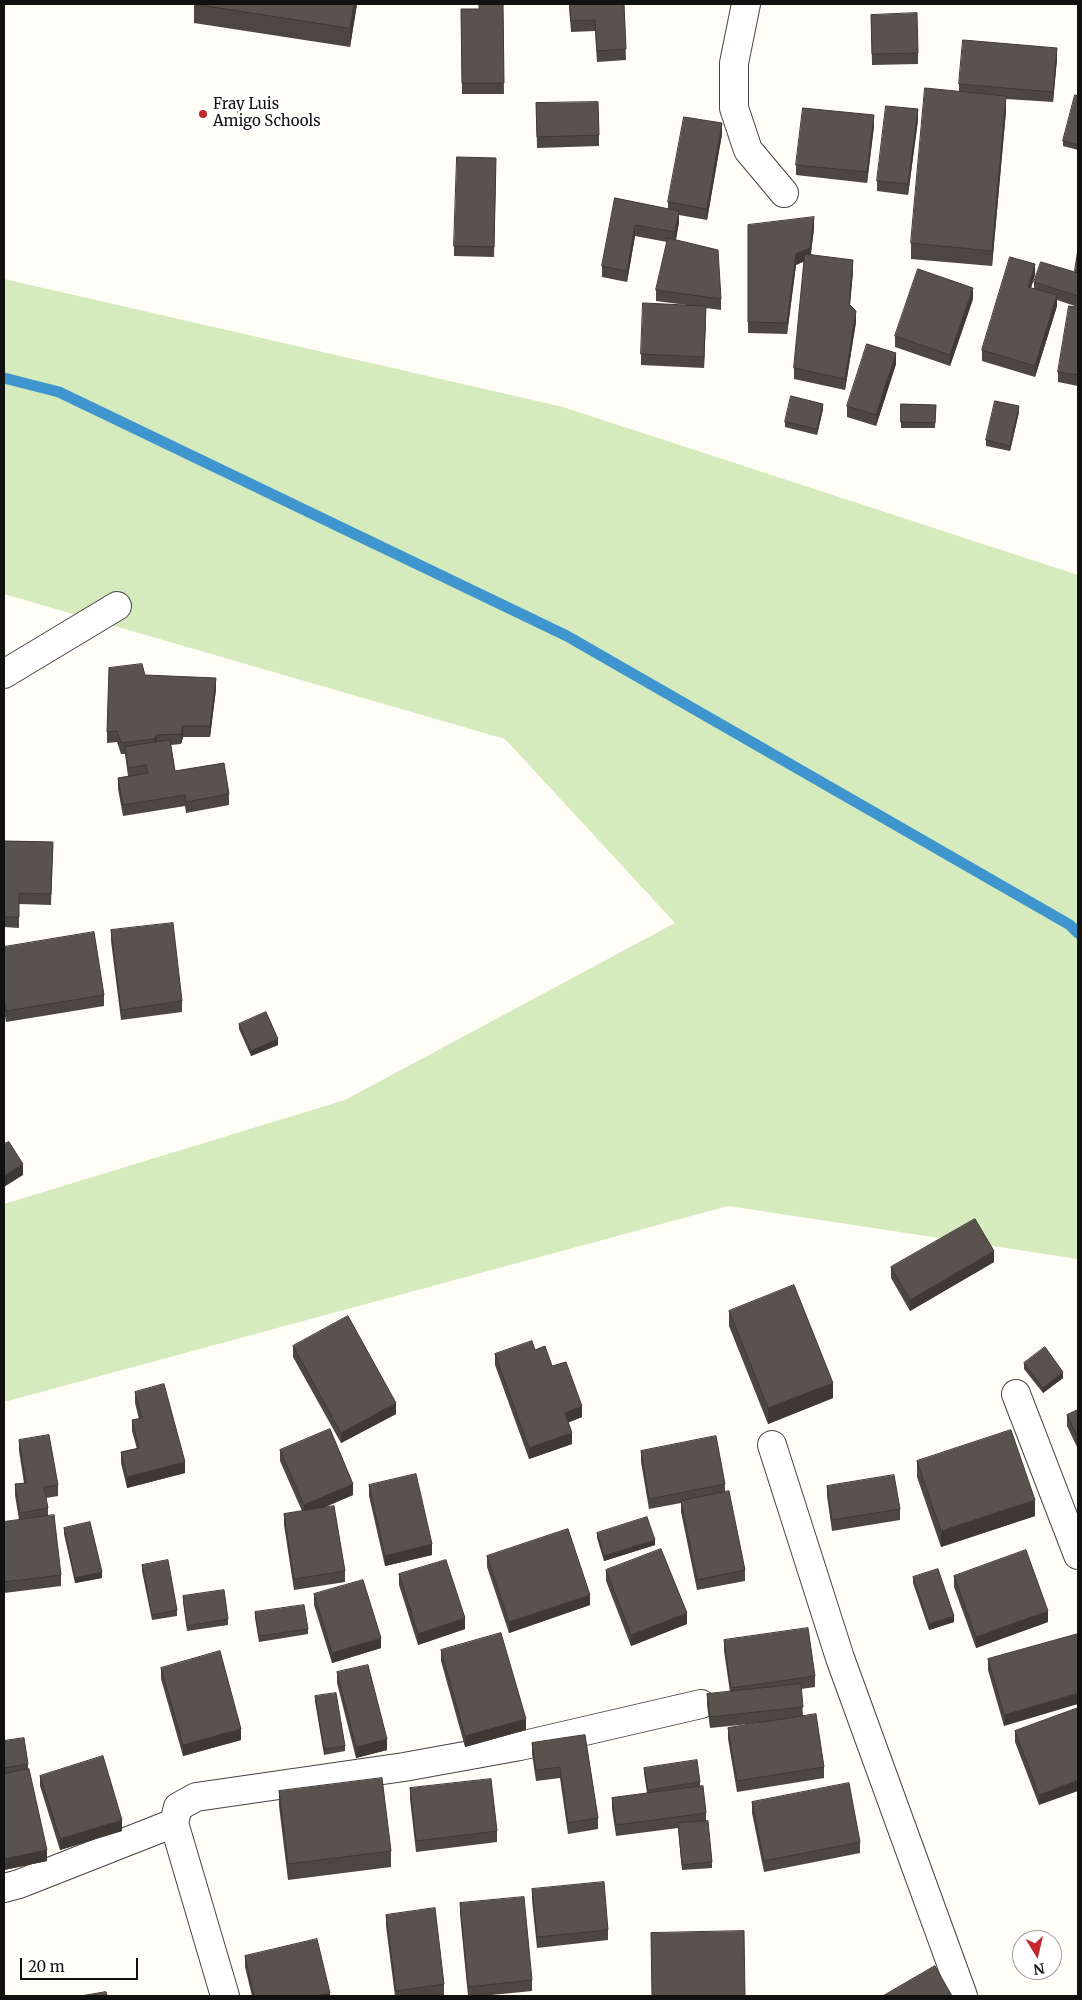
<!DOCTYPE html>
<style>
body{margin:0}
#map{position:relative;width:1082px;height:2000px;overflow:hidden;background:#fffdf5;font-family:Merriweather,serif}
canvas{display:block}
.frame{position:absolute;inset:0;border:5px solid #111;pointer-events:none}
.north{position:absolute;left:1012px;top:1930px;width:50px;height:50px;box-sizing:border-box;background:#fff;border:1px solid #a0a0a0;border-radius:50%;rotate:171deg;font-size:14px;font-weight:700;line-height:20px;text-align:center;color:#111}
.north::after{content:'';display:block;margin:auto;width:18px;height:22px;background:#c4262e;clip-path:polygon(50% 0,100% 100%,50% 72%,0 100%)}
.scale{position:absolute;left:20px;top:1958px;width:118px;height:22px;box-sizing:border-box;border:2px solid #111;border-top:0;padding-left:6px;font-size:15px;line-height:18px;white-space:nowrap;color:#111;-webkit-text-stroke:4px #fff;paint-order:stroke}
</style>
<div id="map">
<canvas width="1082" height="2000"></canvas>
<div class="frame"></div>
<div class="north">N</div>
<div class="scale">20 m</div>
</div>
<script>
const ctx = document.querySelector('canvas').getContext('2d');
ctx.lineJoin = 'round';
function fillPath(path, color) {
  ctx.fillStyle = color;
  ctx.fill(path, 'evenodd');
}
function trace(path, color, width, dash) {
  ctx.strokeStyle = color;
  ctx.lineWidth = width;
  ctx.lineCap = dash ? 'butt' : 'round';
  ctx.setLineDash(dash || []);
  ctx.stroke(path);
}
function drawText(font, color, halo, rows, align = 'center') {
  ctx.font = font + ' Merriweather,serif';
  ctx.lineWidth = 5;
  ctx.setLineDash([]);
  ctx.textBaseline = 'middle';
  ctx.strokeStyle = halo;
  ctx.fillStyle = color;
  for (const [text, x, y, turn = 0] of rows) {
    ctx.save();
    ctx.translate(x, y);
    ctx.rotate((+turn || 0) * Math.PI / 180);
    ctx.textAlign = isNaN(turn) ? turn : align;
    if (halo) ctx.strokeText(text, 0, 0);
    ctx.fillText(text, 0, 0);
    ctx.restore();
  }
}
fillPath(new Path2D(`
 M4,279L563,407L1078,575V1259L728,1206L4,1402V1204L345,1100L675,923L505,739L4,594Z`), '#d5ebbd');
trace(new Path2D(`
 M4,378L59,392L567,636L1070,925L1078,933`), '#3f96cf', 11);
const minor = new Path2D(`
 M746,4L734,63V108L748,150L784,193
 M4,674L117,606
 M1016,1394L1078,1555
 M772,1445L840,1658L963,1996
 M4,1888L19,1884L174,1823
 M225,1996L174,1823L178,1807L196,1797L404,1767L520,1746L701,1704`);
trace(minor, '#444', 30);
trace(minor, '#fff', 28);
fillPath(new Path2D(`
 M194,4H357L350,47L194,23Z
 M479,4H503L504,94H462L461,9H479Z
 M569,4H624L626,60L597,62L595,31L571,32Z
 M871,15L918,53V64L872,65Z
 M1057,59L1053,102L1006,99V111L992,266L911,259V243L959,91V84Z
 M1078,96V150L1063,146V141Z
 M536,103L599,135V146L537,148Z
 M918,120L908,195L877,191V181Z
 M874,126L867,183L796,175V165Z
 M722,134L707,220L679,215V222L676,240L721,299V310L706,308L704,368L641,365V354L687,305L656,301V290L667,242L635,236L627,282L602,277V266L615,198L668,209V202Z
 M496,168L494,257L454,256V246Z
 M748,225L814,228L811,254L853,271L850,305L856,322L845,390L794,379V368L804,261L796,265L787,334L748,333Z
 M1078,249V307L1057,300V306L1035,377L982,361V350L1035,275L1031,288H1034V282L1075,272Z
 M973,299L950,366L895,347V336Z
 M1078,307V386L1058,382V372Z
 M896,364L876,426L847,417V406Z
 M901,404L936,405L935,428H901Z
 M823,409L817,435L785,427V422Z
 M1019,412L1010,451L986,446V440Z
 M145,675L216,689L210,737H183L181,744L171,745L175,771L229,794V805L186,813L185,806L123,816L118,789V778L128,776L125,754H121L117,742L107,743V732Z
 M4,841L53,842L51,905L19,904V928L4,927Z
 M111,930L182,1001V1012L121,1020L111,941Z
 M4,947L104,995V1006L6,1022L4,1010Z
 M239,1024L278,1045L251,1056L239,1029Z
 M994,1262L910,1311L891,1278V1267Z
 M729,1311L833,1398L768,1424L729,1326Z
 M293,1346L396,1414L341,1443L293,1357Z
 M535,1350L552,1366L582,1417L568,1422L572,1444L529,1459L495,1365V1354Z
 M1024,1363L1063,1378L1043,1393L1024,1369Z
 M135,1392L185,1473L127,1488L121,1463V1452L137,1449L132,1431V1420L139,1419L135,1403Z
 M1078,1410V1449L1067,1426V1415Z
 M19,1440L58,1485V1496L46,1498L48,1508V1516L61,1575V1586L4,1593V1522L19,1520L15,1495V1484L24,1483L19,1451Z
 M280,1450L353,1495L325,1507L345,1571V1582L294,1590L284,1525V1514L302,1511L280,1461Z
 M641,1451L725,1484V1491L745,1570V1581L697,1590L681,1512V1503L649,1509L641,1462Z
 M917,1461L1035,1516L941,1547L917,1477Z
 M369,1485L432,1555L385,1566L369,1496Z
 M827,1486L900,1509V1520L832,1531L827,1496Z
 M64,1528L102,1578L75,1583L64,1534Z
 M597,1533L655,1545L604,1561L597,1538Z
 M487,1556L590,1605L509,1633L487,1567Z
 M142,1565L177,1610V1616L152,1620L142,1571Z
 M606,1570L687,1624L631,1646L606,1581Z
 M399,1574L465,1629L418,1645L399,1585Z
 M954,1576L1048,1622L976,1648L954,1587Z
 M913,1577L954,1622L929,1630L913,1583Z
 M314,1594L381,1648L332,1663L314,1605Z
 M183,1596L228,1619V1625L187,1631L183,1602Z
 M255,1612L308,1629V1634L259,1642L255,1618Z
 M1078,1634L1004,1726L988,1670V1659Z
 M724,1640L815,1676V1687L801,1689L803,1716L824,1767V1778L737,1792L728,1739V1728L769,1722L710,1728L707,1705V1694L730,1692L724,1651Z
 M441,1650L526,1730L465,1747L441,1661Z
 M161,1668L241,1740L183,1756L161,1679Z
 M337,1672L387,1750L356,1758L337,1683Z
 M315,1696L345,1746V1751L324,1755L315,1701Z
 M1078,1708L1039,1805L1015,1742V1731Z
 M585,1735L598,1818V1829L568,1834L560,1778L536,1781L532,1754V1743Z
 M4,1741L28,1764V1769L47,1861L4,1870V1774L13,1772L4,1774Z
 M644,1768L700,1782V1786L706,1813V1821L712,1862V1868L682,1870L678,1828L616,1836L612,1809V1798L647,1793L644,1773Z
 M40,1776L122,1831L60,1850L40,1786Z
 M410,1788L497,1831V1842L416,1852L410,1799Z
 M279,1791L391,1851V1867L288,1880L279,1806Z
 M752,1802L860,1842V1853L764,1872L752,1813Z
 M532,1889L608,1930V1940L537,1948L532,1900Z
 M460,1903L532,1980V1991L481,1996H468L460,1914Z
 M386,1915L444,1984V1995L437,1996H395L386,1926Z
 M245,1956L330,1996H252L245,1967Z`), '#4d4742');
fillPath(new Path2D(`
 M354,4H357L350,47V28Z
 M1057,48V59L1053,102V92Z
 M1006,96V111L992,266V251Z
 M918,109V120L908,195V184Z
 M874,115V126L867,183V172Z
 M722,123V134L707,220V209Z
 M679,211V222L675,243V232Z
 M814,217V228L810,259L796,265L787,334V323L796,254Z
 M635,225V236L627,282V271Z
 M853,260V271L849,315V304Z
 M1035,264V275L1028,297V287Z
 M973,288V299L950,366V355Z
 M1057,295V306L1035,377V366Z
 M706,306V317L704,368V357Z
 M856,311V322L845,390V379Z
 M896,353V364L876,426V415Z
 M823,404V409L817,435V429Z
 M1019,406V412L1010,451V446Z
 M216,678V689L210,737V726Z
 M183,726V737L181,744V734Z
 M157,735V746L154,750V739Z
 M278,1039V1045L251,1056V1051Z
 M23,1164V1175L4,1187V1176Z
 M994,1251V1262L910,1311V1300Z
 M1063,1372V1378L1043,1393V1388Z
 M833,1383V1398L768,1424V1408Z
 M396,1403V1414L341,1443V1433Z
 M582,1406V1417L565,1424V1413Z
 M572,1433V1444L529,1459V1448Z
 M185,1462V1473L127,1488V1477Z
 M353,1484V1495L304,1516V1505Z
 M1035,1500V1516L941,1547V1531Z
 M655,1540V1545L604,1561V1556Z
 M432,1544V1555L385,1566V1556Z
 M102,1572V1578L75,1583V1578Z
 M590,1595V1605L509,1633V1622Z
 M1048,1611V1622L976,1648V1637Z
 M687,1613V1624L631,1646V1635Z
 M954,1616V1622L929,1630V1624Z
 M465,1618V1629L418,1645V1634Z
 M381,1638V1648L332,1663V1653Z
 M1078,1693V1704L1004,1726V1715Z
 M526,1719V1730L465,1747V1736Z
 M241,1729V1740L183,1756V1745Z
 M387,1739V1750L356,1758V1747Z
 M1078,1780V1791L1039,1805V1795Z
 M122,1820V1831L60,1850V1839Z
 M47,1850V1861L4,1870V1859Z
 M330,1993V1996H314Z`), '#3f3936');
const building = new Path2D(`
 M194,4H354L350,28Z
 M479,4H503L504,83H462L461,9H479Z
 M570,4H624L626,49L597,51L595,20L571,21Z
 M917,13L918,53L872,54L871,15Z
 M963,40L1057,48L1053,92L959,84Z
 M925,88L1006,96L992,251L911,243Z
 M1075,95L1078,96V145L1063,141Z
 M598,102L599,135L537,137L536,103Z
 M886,106L918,109L908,184L877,181Z
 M803,108L874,115L867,172L796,165Z
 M684,117L722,123L707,209L668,202Z
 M457,157L496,158L494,247L454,246Z
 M615,198L679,211L675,232L635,225L627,271L602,266Z
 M814,217L810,248L796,254L787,323L748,322V225Z
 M668,238L718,250L721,299L656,290Z
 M1078,249V271H1075Z
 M805,254L853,260L849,304L856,311L845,379L794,368Z
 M1010,257L1035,264L1028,287L1057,295L1035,366L982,350Z
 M1041,262L1078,273V296L1034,282Z
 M918,269L973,288L950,355L895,336Z
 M643,303L706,306L704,357L641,354Z
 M1069,306L1078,307V375L1058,372Z
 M867,344L896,353L876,415L847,406Z
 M791,396L823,404L817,429L785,422Z
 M995,401L1019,406L1010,446L986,440Z
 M901,404L936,405L935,423L901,422Z
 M142,664L145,675L216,678L210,726H183L181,734L157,735L154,739L121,743L117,731L107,732L109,668Z
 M170,740L175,771L224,763L229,794L186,802L185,795L123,805L118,778L148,773L146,765L128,768L125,747Z
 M4,841L53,842L51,894L19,893V917H4Z
 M173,923L182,1001L121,1010L111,930Z
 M94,932L104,995L6,1011L4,999V947Z
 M266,1012L278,1039L251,1051L239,1024Z
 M9,1142L23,1164L4,1176V1144Z
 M975,1219L994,1251L910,1300L891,1267Z
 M794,1285L833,1383L768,1408L729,1311Z
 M348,1316L396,1403L341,1433L293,1346Z
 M532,1341L535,1350L545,1346L552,1366L566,1362L582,1406L565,1413L572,1433L529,1448L495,1354Z
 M1045,1347L1063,1372L1043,1388L1024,1363Z
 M164,1384L185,1462L127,1477L121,1452L139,1448L132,1420L142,1418L135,1392Z
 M1078,1410V1438L1067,1415Z
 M330,1429L353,1484L304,1505L280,1450Z
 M1011,1430L1035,1500L941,1531L917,1461Z
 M49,1435L58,1485L44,1487L48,1508L20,1513L15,1484L26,1483L19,1440Z
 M716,1436L725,1484L649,1499L641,1451Z
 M416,1474L432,1544L385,1556L369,1485Z
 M894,1475L900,1509L832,1520L827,1486Z
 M729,1491L745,1570L697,1580L681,1501Z
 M334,1506L345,1571L294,1579L284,1514Z
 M54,1515L61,1575L4,1582V1522Z
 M647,1517L655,1540L604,1556L597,1533Z
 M90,1522L102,1572L75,1578L64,1528Z
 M568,1529L590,1595L509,1622L487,1556Z
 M661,1549L687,1613L631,1635L606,1570Z
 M1026,1550L1048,1611L976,1637L954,1576Z
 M168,1560L177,1610L152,1615L142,1565Z
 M446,1560L465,1618L418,1634L399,1574Z
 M938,1569L954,1616L929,1624L913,1577Z
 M363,1580L381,1638L332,1653L314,1594Z
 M224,1590L228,1619L187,1626L183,1596Z
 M304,1605L308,1629L259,1636L255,1612Z
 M808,1628L815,1676L731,1688L724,1640Z
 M501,1633L526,1719L465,1736L441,1650Z
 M1078,1634V1693L1004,1715L988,1659Z
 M220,1651L241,1729L183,1745L161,1668Z
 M368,1665L387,1739L356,1747L337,1672Z
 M801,1684L803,1707L710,1717L707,1694Z
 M336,1693L345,1746L324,1749L315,1696Z
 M1078,1708V1780L1039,1795L1015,1731Z
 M816,1714L824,1767L737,1781L728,1728Z
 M585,1735L598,1818L568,1823L560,1767L536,1770L532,1743Z
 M24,1738L28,1764L4,1768V1741Z
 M103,1756L122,1820L60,1839L40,1776Z
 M697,1760L700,1782L648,1790L644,1768Z
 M29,1769L47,1850L4,1859V1774Z
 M382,1778L391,1851L288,1864L279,1791Z
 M491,1779L497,1831L416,1841L410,1788Z
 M849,1783L860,1842L764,1861L752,1802Z
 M703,1786L706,1813L616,1825L612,1798Z
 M708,1821L712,1862L682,1865L678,1823Z
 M604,1882L608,1930L537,1937L532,1889Z
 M524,1897L532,1980L468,1987L460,1903Z
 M435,1908L444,1984L396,1991L386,1915Z
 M744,1931L745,1996H652L651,1933Z
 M317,1939L330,1993L314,1996H254L245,1956Z
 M935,1966L952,1996H883Z
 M106,1992L107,1996H81Z`);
fillPath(building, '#5a524d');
trace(building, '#3f3936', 1);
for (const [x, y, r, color] of [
 [203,114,5,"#c4262e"]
]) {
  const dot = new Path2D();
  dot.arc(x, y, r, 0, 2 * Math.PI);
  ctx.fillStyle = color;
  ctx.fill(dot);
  trace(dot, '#fff', 2);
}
drawText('15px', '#111', '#fff', [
 ["Fray Luis",213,105],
 ["Amigo Schools",213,122]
], 'left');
</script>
